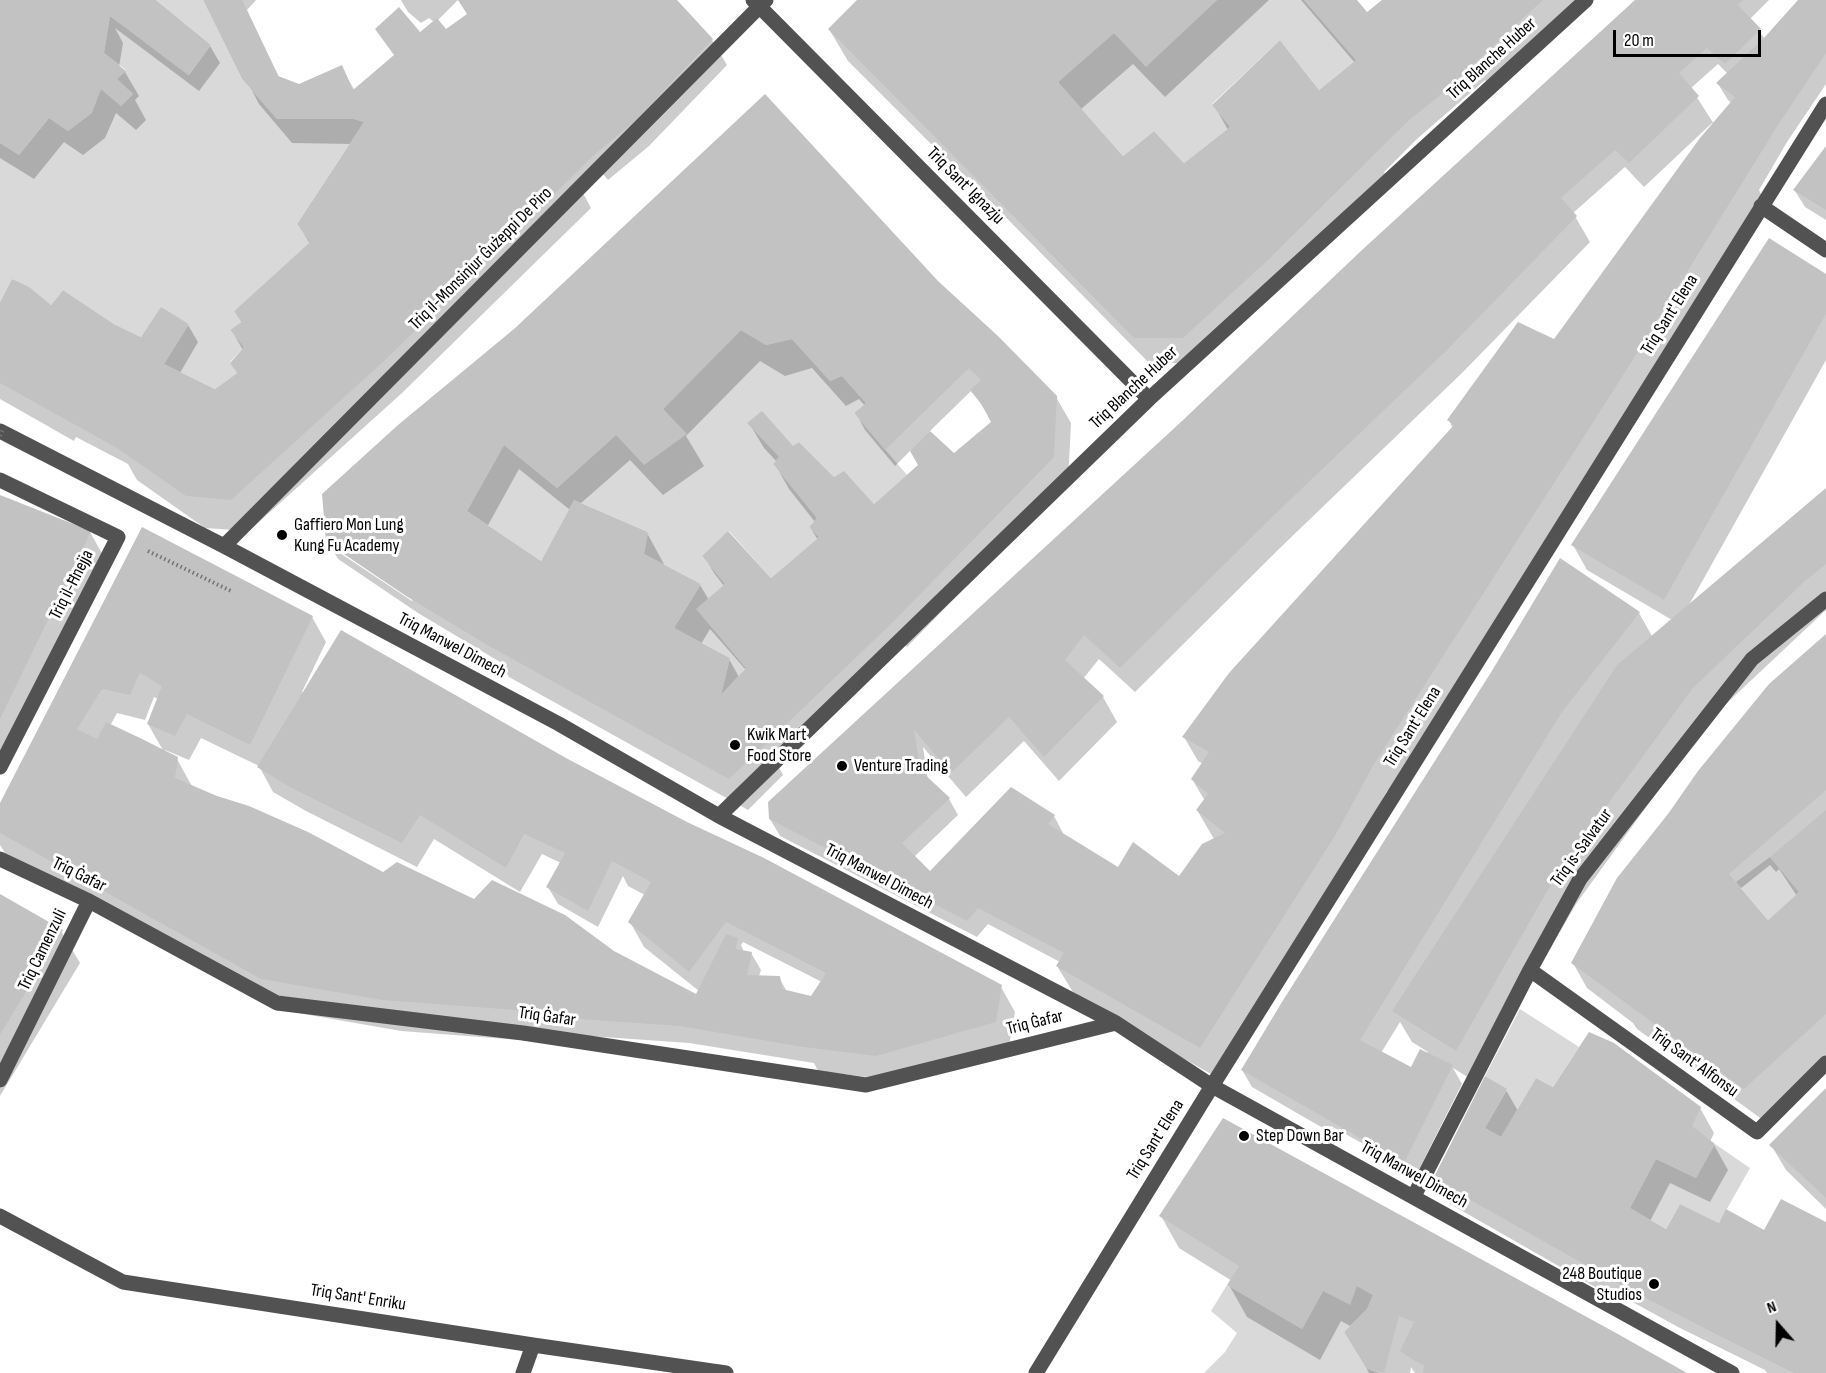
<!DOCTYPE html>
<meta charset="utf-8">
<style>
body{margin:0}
#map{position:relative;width:1826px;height:1373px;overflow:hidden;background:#fff;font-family:"Sofia Sans Condensed",sans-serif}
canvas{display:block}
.north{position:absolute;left:1748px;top:1295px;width:60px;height:60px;-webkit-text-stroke:4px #fff;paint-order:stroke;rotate:340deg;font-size:16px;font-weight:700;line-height:24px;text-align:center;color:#000}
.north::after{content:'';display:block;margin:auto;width:21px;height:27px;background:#000;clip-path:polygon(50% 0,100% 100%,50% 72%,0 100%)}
.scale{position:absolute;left:1613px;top:30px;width:148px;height:27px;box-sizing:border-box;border:3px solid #000;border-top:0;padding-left:8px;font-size:18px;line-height:21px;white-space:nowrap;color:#000;-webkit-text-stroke:4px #fff;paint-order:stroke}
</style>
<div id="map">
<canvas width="1826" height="1373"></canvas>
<div class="north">N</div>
<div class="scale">20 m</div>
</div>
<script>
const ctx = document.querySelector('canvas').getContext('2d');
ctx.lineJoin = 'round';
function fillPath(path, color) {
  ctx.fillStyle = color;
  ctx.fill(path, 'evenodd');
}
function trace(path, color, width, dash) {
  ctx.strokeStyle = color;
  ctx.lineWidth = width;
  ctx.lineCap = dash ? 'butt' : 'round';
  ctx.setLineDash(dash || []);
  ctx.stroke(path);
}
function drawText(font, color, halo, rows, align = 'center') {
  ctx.font = font + ' "Sofia Sans Condensed",sans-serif';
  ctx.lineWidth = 6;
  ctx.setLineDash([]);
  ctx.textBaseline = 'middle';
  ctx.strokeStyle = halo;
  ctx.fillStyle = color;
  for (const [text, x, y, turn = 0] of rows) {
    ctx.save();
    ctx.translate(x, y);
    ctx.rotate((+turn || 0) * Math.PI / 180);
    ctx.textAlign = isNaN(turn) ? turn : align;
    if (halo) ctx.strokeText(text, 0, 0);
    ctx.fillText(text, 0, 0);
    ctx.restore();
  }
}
fillPath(new Path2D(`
 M156,0H203L242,79L277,119H354L364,122L297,224L310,242L234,311L241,322L230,330L244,347L230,362L237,373L215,389L164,364L189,324L161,308L141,337L114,324L63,290L51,305L12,279L0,302V143L19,155L49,118L68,131L91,113L101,89L121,106L133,94L117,79L126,70L104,53L110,16L189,75L211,45Z
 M1217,0H1304L1356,60L1319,90L1280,40L1212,104L1230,127L1184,163L1154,131L1123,156L1058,82L1114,33L1146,66Z
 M741,330L766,345L792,339L830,381L842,376L866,403L854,413L907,475L874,504L844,472L834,477L799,442L779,457L773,464L817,518L809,527L819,537L771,578L729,531L702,556L725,584L697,609L746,668L721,695L730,658L674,628L701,584L644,554L648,532L574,500L541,561L467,511L504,445L557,488L616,435L686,434L663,409Z
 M1770,857L1799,892L1768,920L1736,882Z
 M1520,1009L1579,1047L1553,1087L1536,1078L1501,1137L1485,1128L1507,1090L1485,1076Z
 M1715,1144L1750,1168L1719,1223L1680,1204L1666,1229L1630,1208L1656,1159L1696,1178Z
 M1227,1285L1302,1329L1323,1291L1357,1286L1373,1295L1367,1309L1344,1332L1366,1368L1379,1373H1204L1225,1352L1237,1333L1211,1311Z`), '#d9d9d9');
fillPath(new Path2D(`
 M0,0H153L210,46L220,63L199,91L115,28L123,43L119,67L125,72L139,96L135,100L146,120L136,130L116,113L105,138L83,155L64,142L34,179L0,158Z
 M205,0H256L247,10L280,79L299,86L341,67L355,91L434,22L429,18L421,23L408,12L401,0H458L437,21L446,31L468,15L459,0H675L712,40L727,65L649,146L608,180L602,173L583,193L591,208L402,393L249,531L205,528L137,480L128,464L76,437L74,441L0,399V305L52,307L113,325L141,339L188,325L198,342L180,373L215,391L238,374L243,350L232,331L242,323L310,244L298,224L352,144L292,143L259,104Z
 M860,0H1269L1165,97L1133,64L1080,110L1123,158L1189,172L1228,130L1214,105L1319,92L1355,63L1301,0H1355L1367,14L1384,0H1584L1491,87L1485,80L1418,138L1384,172L1389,180L1197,363H1149L984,195L983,196L848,61L829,29Z
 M1637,0H1769L1750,19L1765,39L1800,0H1826V84L1787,142L1759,190L1763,198L1393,795L1387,791L1349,860L1218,1078L1076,997L1057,966L1060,962L988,924L977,937L780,836L770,819L1184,421ZM1718,64L1728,74L1718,84L1728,100L1731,103L1714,124L1691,88ZM1712,123L1714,124L1555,340L1449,420L1453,429L1184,737L1198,761L1203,764L1192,779L1205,801L1197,810L1214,839L1179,878L1117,868L1062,835L1063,833L1054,816L930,873L914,857L958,815L949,799L928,780L923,747L966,797L1024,741L1059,781L1117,722L1103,697L1083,679L1099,659L1135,692L1282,546L1462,373L1590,242L1573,213L1625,167L1644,187Z
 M1826,148V220L1805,207L1795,191Z
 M1826,276V360L1689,605L1826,489V610L1710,719L1576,904L1474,1081L1453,1068L1462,1084L1414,1179L1381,1160L1376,1151L1331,1126L1328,1131L1252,1087L1242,1070L1639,613L1652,636L1672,620L1587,570L1573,545ZM1400,1022L1412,1042L1428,1052L1412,1069L1381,1053Z
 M937,282L1056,397L1071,423L1068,482L907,647L901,640L775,760L783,775L748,810L509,677L500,662L418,613L338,559L328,542L516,330ZM760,361L785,376L812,368L846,406L859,399L865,406L856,413L865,430L895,466L911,450L920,466L874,506L793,448L749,423L764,448L777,462L775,464L789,489L815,522L810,527L818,540L770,580L704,556L714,573L724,586L709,600L700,585L665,566L647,533L580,504L630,460L663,495L704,466L686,436ZM972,390L993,423L953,455L929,432ZM519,469L570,510L542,564L487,527ZM334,546L413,599L412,601L334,549ZM710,629L746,670L739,677L729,659L701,644Z
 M0,497L90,532L104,557L0,754Z
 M312,617L326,642L302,692L566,760L1001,987L1015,1012L1009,1046L891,1080L818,1071L814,1063L689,1043L589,1036L533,1041L401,1031L281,1010L8,858L0,845V807L58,695ZM154,697L158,699L148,724L164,752L165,750L189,760L201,738L259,766L273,792L306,811L417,867L434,839L520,892L542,854L561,863L548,887L558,904L598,927L623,876L628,886L645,895L630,922L644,947L699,991L697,996L614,952L474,901L383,874L193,788L177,759L110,726L117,713L145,720ZM743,942L822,982L812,998L787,992L779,977L759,976L761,970L751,953L744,952L741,945Z
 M1826,637V1062L1763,1120L1637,1029L1633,1023L1587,988L1573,963ZM1770,865L1776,872L1779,869L1797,896L1768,922L1740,889Z
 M0,896L61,931L80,963L0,1096Z
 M1554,1089L1700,1108L1714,1133L1710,1142L1714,1145L1728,1170L1710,1202L1670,1183L1650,1221L1666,1231L1720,1225L1765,1232L1826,1224V1373H1767L1765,1370L1678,1327L1607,1288L1604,1292L1450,1204L1435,1179L1506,1090L1518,1111Z
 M1826,1090V1209L1786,1170L1771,1145Z
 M1161,1216L1684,1373H1415L1411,1367L1410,1373H1369L1346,1332L1352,1327L1341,1321L1320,1360L1247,1317L1229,1285L1232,1281L1179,1248Z`), '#0003');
fillPath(new Path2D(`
 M0,0H156L211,45L188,75L110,16L104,53L126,71L117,79L133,94L121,106L101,89L92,113L68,131L49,118L19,155L0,143Z
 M203,0H242L278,76L299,84L342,65L353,90L394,55L375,29L399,7L420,32L437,18L446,29L467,14L458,0H677L713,39L635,121L593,156L384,361L231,500L186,496L117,448L0,383V302L12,279L29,287L51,305L63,290L114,324L141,337L161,307L189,324L164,364L215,389L237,373L230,363L244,347L230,330L241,322L234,311L310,242L297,224L364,122L354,119H277L242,79Z
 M857,0H1217L1146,67L1114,33L1058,82L1123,156L1154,131L1184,163L1230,127L1212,105L1280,40L1319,90L1356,60L1304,0H1357L1367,12L1382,0H1543L1439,96L1408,121L1269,259L1183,338H1134L828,29Z
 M1635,0H1743L1738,5L1761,29L1725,64L1707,48L1679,73L1699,96L1629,163L1615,150L1561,198L1577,216L1448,349L1268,521L1120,668L1084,635L1065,660L1104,696L1044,757L1009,717L951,773L914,730L921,771L950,798L902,843L930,871L1011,787L1055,815L1048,824L1118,867L1133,842L1179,876L1202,844L1225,833L1196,810L1208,794L1191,779L1209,752L1182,737L1229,673L1454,425L1447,420L1518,322L1554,339L1700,138L1735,97L1716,83L1764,38L1798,0H1826V53L1778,125L1622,377L1374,764L1336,834L1200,1048L1056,966L1064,953L978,908L967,921L769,819L768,802L1182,421L1362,250Z
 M765,94L938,281L999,337L1057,396L1054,457L892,623L729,779L489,646L406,596L326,542L322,494L398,425L514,329ZM741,330L766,345L792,339L830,381L842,376L866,403L854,413L885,450L969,368L981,380L970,390L982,405L991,422L954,453L930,431L910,451L918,465L874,504L844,471L834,477L799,442L793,446L762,411L747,423L779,457L773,464L817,518L809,527L819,537L771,578L728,531L702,556L725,584L696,609L746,668L721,695L730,658L674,628L701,584L644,554L648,532L574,500L541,561L467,511L504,445L557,488L616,435L644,465L687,434L663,409Z
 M1826,146V210L1793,190Z
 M1769,238L1826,274V314L1664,600L1571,545Z
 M1826,488V564L1805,581L1693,688L1558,872L1456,1051L1392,1011L1617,665Z
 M0,495L91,531L0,719Z
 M142,527L313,616L250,745L187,714L175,736L147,724L162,686L140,673L130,695L102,689L77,729L97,739L106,722L140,738L178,757L175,778L217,796L249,806L308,832L383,872L397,862L474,899L492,880L565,915L614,951L696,994L726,934L738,938L736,949L752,952L747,975L780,976L782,989L811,996L826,973L726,922L689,972L628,922L651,882L612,861L588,911L546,887L565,853L524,834L506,868L420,815L402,843L290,787L257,767L341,630L566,758L687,822L764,858L1002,985L996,1022L876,1056L803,1047L679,1026L579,1019L515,1010L382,1000L261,979L0,833V803Z
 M1560,558L1640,612L1562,712L1360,1040L1411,1067L1420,1049L1453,1065L1404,1163L1241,1070L1282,1002L1490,674Z
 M1826,634V790L1729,874L1768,920L1799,892L1770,857L1826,810V1014L1744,1089L1571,963L1617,878L1668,814L1698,771L1769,684Z
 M0,894L63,930L0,1035Z
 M1589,1032L1614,1043L1701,1107L1692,1126L1715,1144L1696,1178L1656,1159L1630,1208L1666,1229L1680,1204L1719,1223L1726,1209L1764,1230L1781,1199L1826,1222V1373H1794L1710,1331L1630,1290L1433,1179L1485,1076L1507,1089L1485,1128L1501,1137L1536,1078L1553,1087Z
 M1826,1088V1198L1769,1145Z
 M1223,1118L1616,1333L1687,1373H1423L1424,1365L1415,1361L1400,1351L1414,1322L1399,1316L1384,1373L1366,1368L1344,1332L1367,1309L1373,1295L1357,1286L1350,1305L1323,1291L1302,1329L1227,1285L1239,1266L1159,1216Z`), '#c2c2c2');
trace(new Path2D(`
 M148,551L231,591`), '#747474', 4, [1.5, 3]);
trace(new Path2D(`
 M753,0L1149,399
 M1761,206L1826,250
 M0,431L224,546L559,724L719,816L1116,1023L1212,1086L1732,1373
 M0,480L118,537L0,767
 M224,546L766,0
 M719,816L1149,399L1586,0
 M0,859L89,901L277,1003L523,1033L866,1085L1116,1023
 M1530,970L1757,1132L1826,1063
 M0,1080L89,901
 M1414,1196L1530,970L1580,879L1752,659L1826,599
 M0,1216L123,1282L533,1345L726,1373
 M523,1373L533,1345
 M1036,1373L1212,1086L1826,104`), '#525252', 15);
trace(new Path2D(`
 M0,436L3,429`), '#747474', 4, [1.5, 3]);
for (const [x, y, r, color] of [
 [282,535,6,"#000"],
 [735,745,6,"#000"],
 [842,766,6,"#000"],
 [1244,1136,6,"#000"],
 [1654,1284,6,"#000"]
]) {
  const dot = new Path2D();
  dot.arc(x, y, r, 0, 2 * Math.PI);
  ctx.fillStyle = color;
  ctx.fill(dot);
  trace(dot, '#fff', 2);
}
drawText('18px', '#000', '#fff', [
 ["Triq Blanche Huber",1492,59,-42],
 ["Triq Sant' Ignazju",965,186,45],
 ["Triq il-Monsinjur Ġużeppi De Piro",481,259,-45],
 ["Triq Sant' Elena",1670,315,-58],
 ["Triq Blanche Huber",1134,388,-43],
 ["Triq il-Ħnejja",72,585,-63],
 ["Triq Manwel Dimech",452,646,28],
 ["Triq Sant' Elena",1413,727,-58],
 ["Triq is-Salvatur",1582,848,-54],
 ["Triq Ġafar",79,875,26],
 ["Triq Manwel Dimech",879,877,28],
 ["Triq Camenzuli",43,950,-64],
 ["Triq Ġafar",547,1017,8],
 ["Triq Ġafar",1035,1023,-14],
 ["Triq Sant' Alfonsu",1694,1063,36],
 ["Triq Sant' Elena",1156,1140,-58],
 ["Triq Manwel Dimech",1414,1175,29],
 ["Triq Sant' Enriku",358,1298,9]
]);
drawText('18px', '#000', '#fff', [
 ["Gaffiero Mon Lung",294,525],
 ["Kung Fu Academy",294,546],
 ["Kwik Mart",747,735],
 ["Food Store",747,756],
 ["Venture Trading",854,766],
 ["Step Down Bar",1256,1136],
 ["248 Boutique",1642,1274,"right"],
 ["Studios",1642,1295,"right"]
], 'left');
</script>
